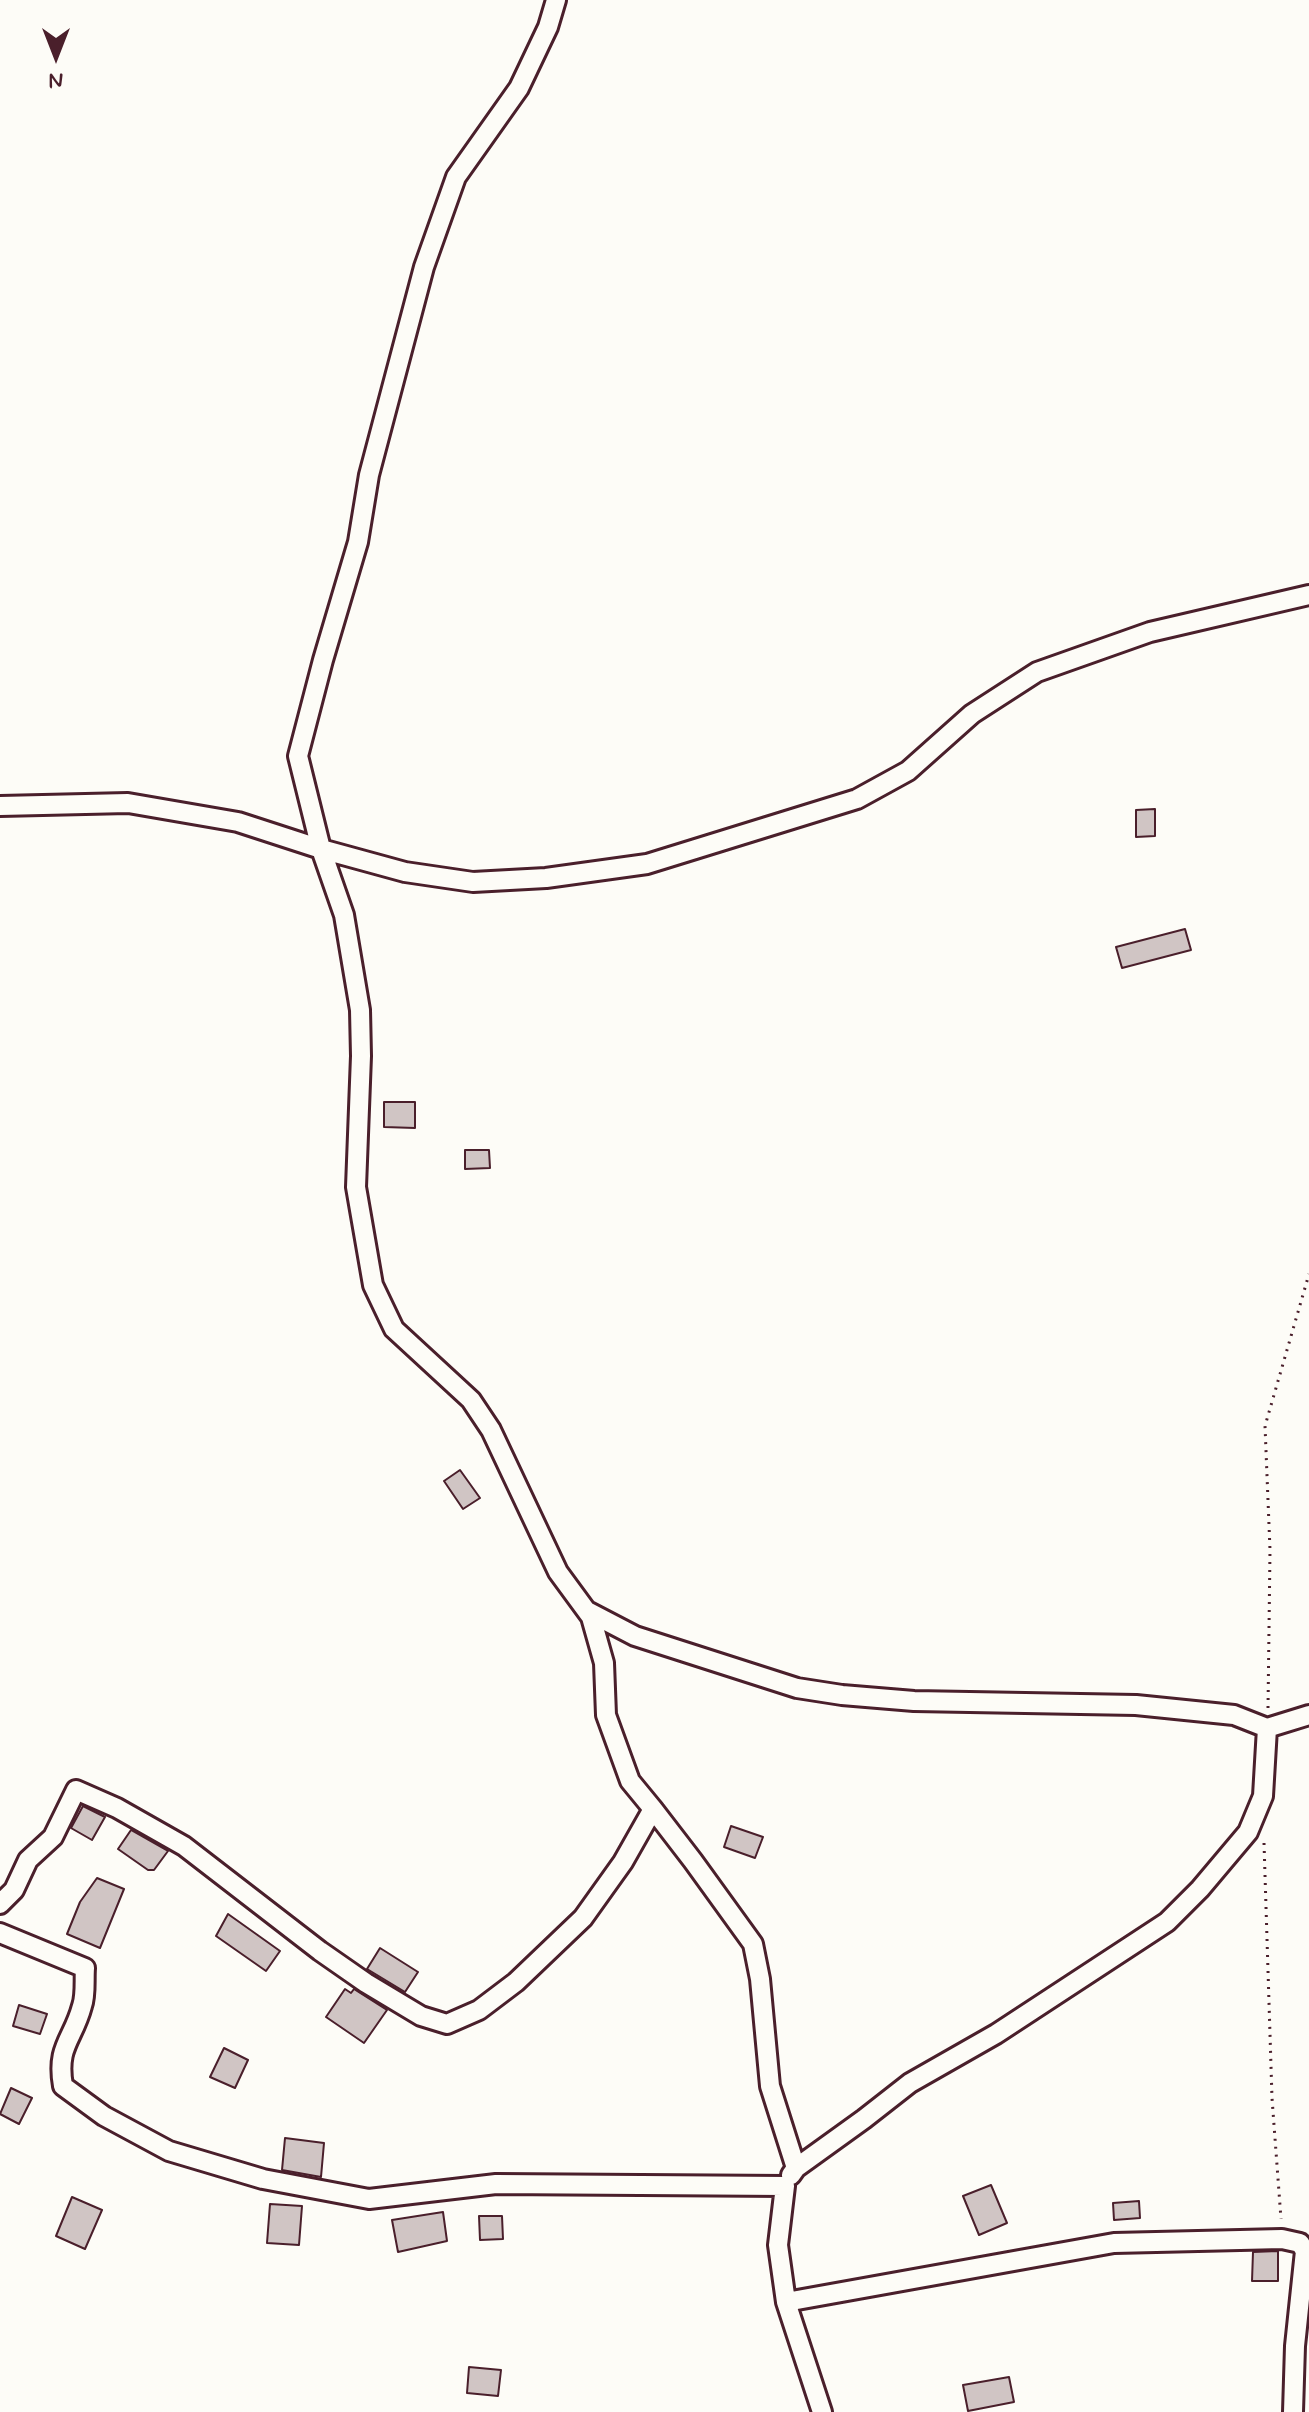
<!DOCTYPE html>
<style>
body{margin:0}
#map{position:relative;width:1309px;height:2412px;overflow:hidden;background:#fdfcf7;font-family:Mynerve,sans-serif}
canvas{display:block}
.north{position:absolute;left:16px;top:16px;width:80px;height:80px;-webkit-text-stroke:6px #fdfcf7;paint-order:stroke;rotate:180deg;font-size:22px;font-weight:700;line-height:32px;text-align:center;color:#4a1f2b}
.north::after{content:'';display:block;margin:auto;width:28px;height:36px;background:#4a1f2b;clip-path:polygon(50% 0,100% 100%,50% 72%,0 100%)}
</style>
<div id="map">
<canvas width="1309" height="2412"></canvas>
<div class="north">N</div>
</div>
<script>
const ctx = document.querySelector('canvas').getContext('2d');
ctx.lineJoin = 'round';
function fillPath(path, color) {
  ctx.fillStyle = color;
  ctx.fill(path, 'evenodd');
}
function trace(path, color, width, dash) {
  ctx.strokeStyle = color;
  ctx.lineWidth = width;
  ctx.lineCap = dash ? 'butt' : 'round';
  ctx.setLineDash(dash || []);
  ctx.stroke(path);
}
const building = new Path2D(`
 M1155,809V836L1136,837V810Z
 M1185,929L1191,950L1122,968L1116,947Z
 M384,1102H415V1128L384,1127Z
 M465,1150H489L490,1168L465,1169Z
 M460,1470L480,1498L463,1509L444,1481Z
 M83,1806L105,1817L92,1840L71,1828Z
 M731,1826L763,1837L755,1858L724,1847Z
 M131,1830L168,1851L154,1870H148L118,1849Z
 M97,1878L124,1889L100,1948L67,1934L80,1902Z
 M228,1914L280,1951L266,1971L216,1936Z
 M380,1948L418,1972L405,1992L367,1969Z
 M345,1989L351,1993L354,1989L387,2010L364,2043L326,2017Z
 M19,2005L47,2014L40,2034L13,2026Z
 M224,2048L248,2060L235,2088L210,2077Z
 M11,2088L32,2098L19,2124L0,2114Z
 M285,2138L324,2143L321,2177L282,2170Z
 M991,2185L1007,2223L979,2235L963,2196Z
 M72,2197L102,2210L85,2249L56,2236Z
 M1139,2201L1140,2218L1114,2220L1113,2203Z
 M270,2204L302,2206L299,2245L267,2243Z
 M443,2212L447,2241L398,2252L392,2220Z
 M479,2216H502L503,2239L480,2240Z
 M1278,2251V2281H1252L1253,2252Z
 M469,2367L501,2370L498,2396L467,2393Z
 M1009,2377L1014,2402L968,2411L963,2385Z`);
fillPath(building, '#d0c5c4');
trace(building, '#4a1f2b', 2);
const street = new Path2D(`
 M0,806L128,803L238,822L321,849L405,872L473,882L546,878L647,864L857,799L908,771L972,714L1037,672L1150,632L1309,595
 M587,1611L635,1636L797,1688L842,1695L914,1701L1136,1705L1234,1715L1267,1728L1263,1796L1248,1832L1200,1889L1167,1922L996,2034L910,2083L864,2119L796,2168
 M1267,1728L1309,1715
 M653,1809L693,1861L753,1944L760,1979L770,2086L796,2168L791,2175
 M0,1904L14,1890L28,1860L53,1837L76,1790L117,1808L184,1846L320,1951L366,1983L421,2016L447,2024L479,2010L516,1982L583,1918L623,1862L653,1809L630,1781L606,1715L604,1663L591,1617L558,1572L491,1430L471,1400L394,1329L373,1285L356,1187L361,1056L360,1010L344,915L321,849L298,756L323,660L358,542L369,475L424,267L456,177L519,88L548,27L556,0
 M0,1933L85,1968C84,1980 86,1995 82,2006C73,2040 56,2046 63,2086L104,2116L169,2151L263,2179L369,2199L496,2184L785,2186L778,2245L786,2302L1114,2243L1282,2239L1300,2243L1305,2251L1295,2346L1293,2412
 M786,2302L822,2412`);
trace(street, '#4a1f2b', 24);
trace(new Path2D(`
 M1268,1708L1270,1550L1265,1426L1309,1274
 M1264,1843L1272,2098L1281,2219`), '#4a1f2b', 3, [2, 6]);
trace(street, '#fdfcf7', 18);
</script>
